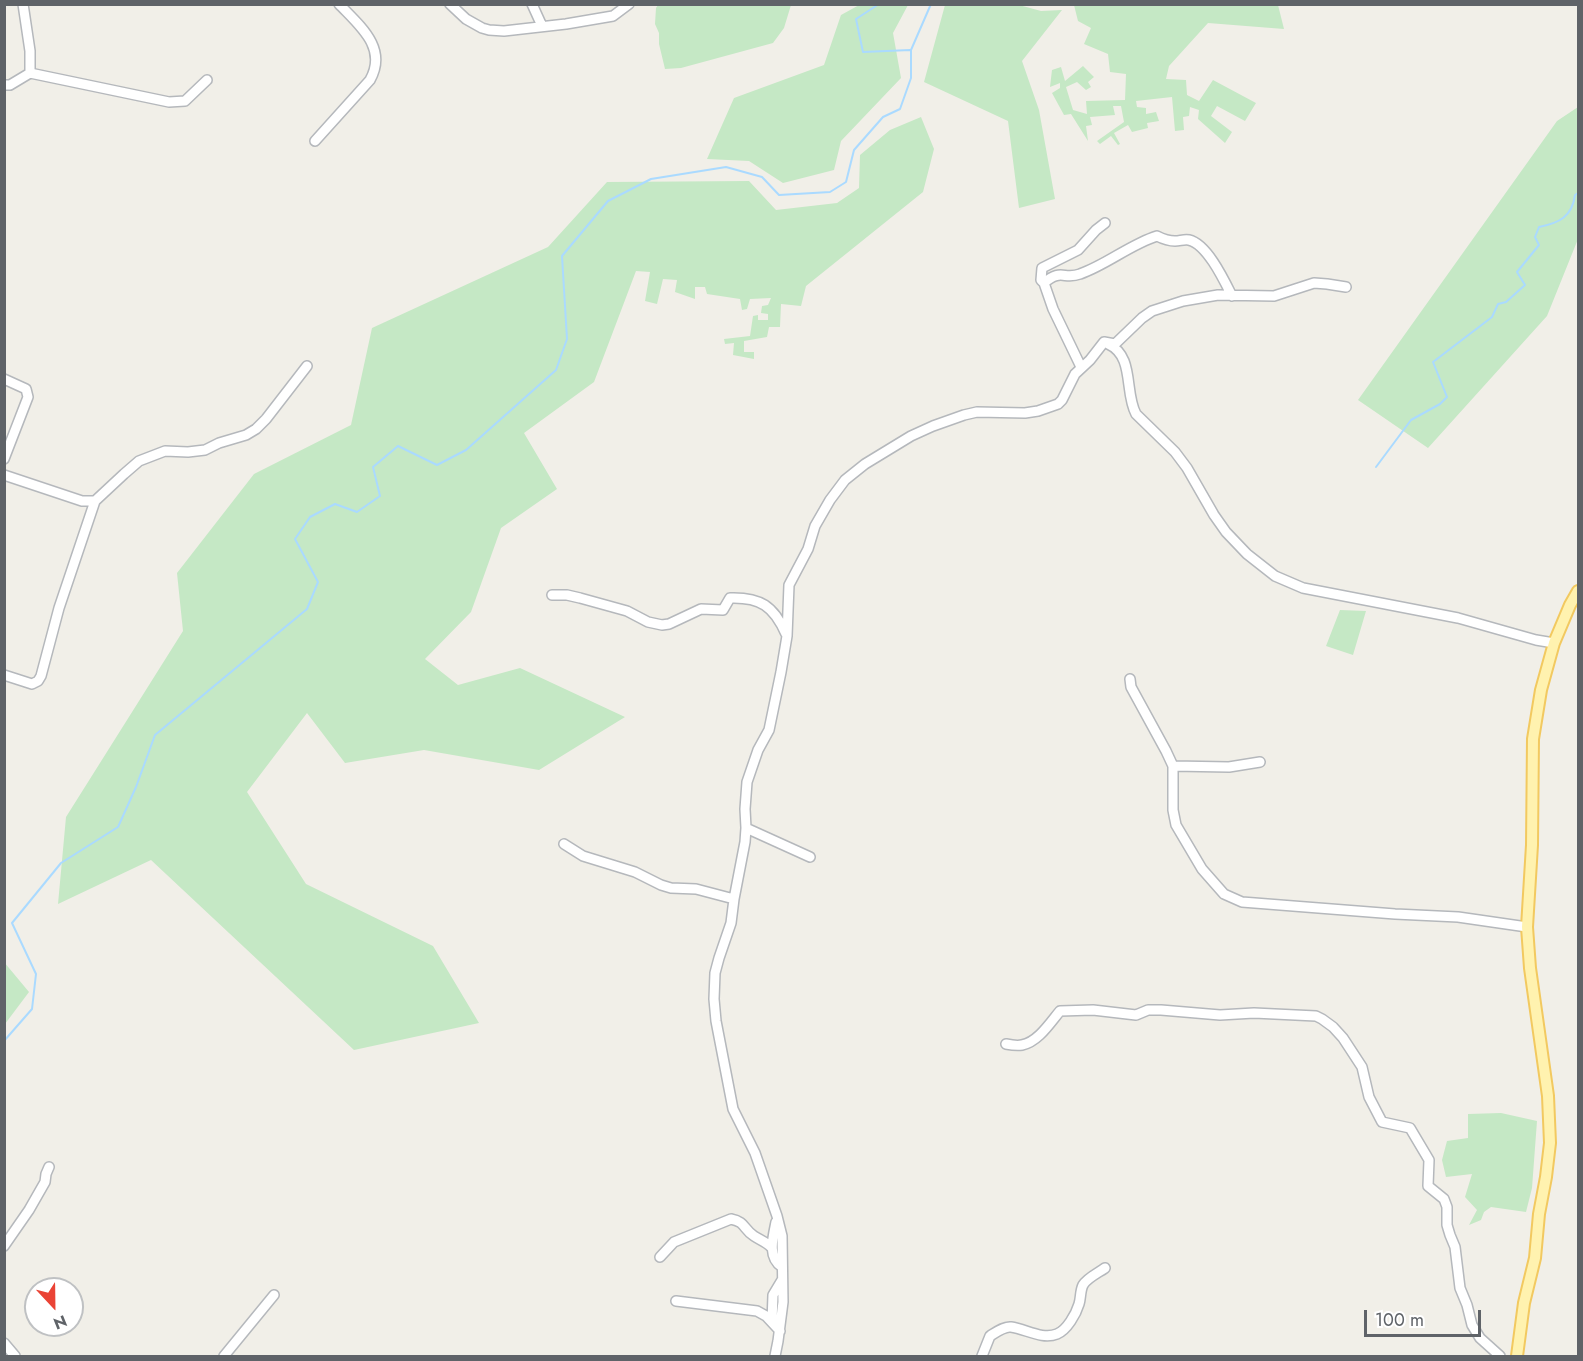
<!DOCTYPE html>
<style>
body{margin:0}
#map{position:relative;width:1583px;height:1361px;overflow:hidden;background:#f1efe8;font-family:Jost,sans-serif}
canvas{display:block}
.frame{position:absolute;inset:0;border:6px solid #5f6368;pointer-events:none}
.north{position:absolute;left:24px;top:1277px;width:60px;height:60px;box-sizing:border-box;background:#fff;border:2px solid #bfc1c3;border-radius:50%;rotate:158deg;font-size:16px;font-weight:700;line-height:24px;text-align:center;color:#5f6368}
.north::after{content:'';display:block;margin:auto;width:21px;height:27px;background:#ea4335;clip-path:polygon(50% 0,100% 100%,50% 72%,0 100%)}
.scale{position:absolute;left:1364px;top:1310px;width:117px;height:27px;box-sizing:border-box;border:3px solid #5f6368;border-top:0;padding-left:8px;font-size:18px;line-height:21px;white-space:nowrap;color:#5f6368;-webkit-text-stroke:4px #fff;paint-order:stroke}
</style>
<div id="map">
<canvas width="1583" height="1361"></canvas>
<div class="frame"></div>
<div class="north">N</div>
<div class="scale">100 m</div>
</div>
<script>
const ctx = document.querySelector('canvas').getContext('2d');
ctx.lineJoin = 'round';
function fillPath(path, color) {
  ctx.fillStyle = color;
  ctx.fill(path, 'evenodd');
}
function trace(path, color, width, dash) {
  ctx.strokeStyle = color;
  ctx.lineWidth = width;
  ctx.lineCap = dash ? 'butt' : 'round';
  ctx.setLineDash(dash || []);
  ctx.stroke(path);
}
fillPath(new Path2D(`
 M861,4L908,5L893,33L901,78L841,141L834,170L783,183L749,161L707,159L734,98L824,65L841,15Z
 M658,5V4L791,5L784,28L773,43L681,68L665,69L659,44V33L655,24L656,8Z
 M1019,5L1041,11L1062,10L1022,61L1039,110L1055,199L1019,208L1008,121L924,82L945,5Z
 M1074,5H1278L1284,29L1208,23L1169,66L1166,79L1186,80L1187,95L1199,101L1213,80L1256,103L1245,121L1217,106L1211,116L1232,132L1225,143L1198,119L1199,110L1190,107L1189,116L1183,117L1184,130L1175,131L1172,97L1136,101L1137,107L1146,108V114L1156,112L1159,121L1147,123L1148,128L1132,132L1128,125L1114,133L1120,144L1118,145L1111,136L1100,144L1097,141L1124,122L1121,106H1113L1115,115L1090,117L1092,125L1086,126L1088,141L1071,114L1064,115L1052,93L1060,88V83L1050,87L1052,70L1061,67L1065,81L1083,66L1094,77L1088,82L1091,87L1086,90L1077,82L1066,87L1073,110L1087,114L1086,101L1125,100L1126,74L1110,72L1108,54L1084,44L1091,28L1078,21Z
 M1578,107V239L1547,316L1428,448L1358,400L1557,121Z
 M921,117L934,149L923,192L806,286L801,306L781,304L780,327H769L767,337L744,341V352H754V359L733,355L734,343L725,344L724,339L750,336L753,316L758,315V320H768V314L761,313L762,306L768,305L771,298L750,299L747,309L742,310L740,299L707,294L705,287H695V299L675,292L677,280L663,279L657,304L645,301L650,272L636,271L594,382L524,433L557,489L501,528L471,612L425,659L458,685L520,668L625,717L539,770L424,750L345,763L307,713L247,792L306,884L433,946L479,1023L354,1050L151,860L58,904L66,817L183,631L177,573L254,474L351,425L372,328L548,247L607,182L749,181L776,210L837,203L859,188L860,155L890,130Z
 M1340,610L1366,611L1353,655L1326,646Z
 M4,962L29,992L5,1024H4Z
 M1501,1113L1537,1121L1532,1188L1526,1212L1491,1207L1484,1212L1481,1220L1469,1225L1477,1210L1465,1197L1472,1174L1446,1177L1442,1160L1447,1141L1468,1138V1114Z`), '#c5e8c5');
trace(new Path2D(`
 M879,4L856,19L863,52L910,50
 M1376,467L1411,420L1440,404L1447,397L1433,362L1492,317L1498,304L1506,302L1525,285L1517,272L1539,245L1535,237L1539,227C1559,223 1572,217 1575,195L1578,193
 M4,1041L32,1009L36,974L12,923L61,863L118,827L136,787L155,735L307,609L318,582L295,539L310,517L335,504L357,512L380,496L373,467L398,446L437,465L466,450L556,370L567,339L562,256L608,201L651,179L726,167L762,177L779,195L830,192L846,182L854,150L883,117L900,109L911,78V50L931,4`), '#aadaff', 2);
const minor = new Path2D(`
 M450,4L466,19L482,28L489,30L504,31L566,24L613,16L629,4
 M532,4L542,26
 M30,73L169,102L185,101L207,80
 M4,85H10L30,73V51L23,4
 M315,141L370,80C388,48 360,26 339,4
 M1105,223L1096,230L1078,250L1042,268L1041,280L1044,283C1061,268 1064,280 1080,274C1106,265 1131,244 1157,236C1163,239 1168,241 1175,241C1180,241 1184,239 1189,240C1207,244 1224,280 1232,296
 M1044,283L1053,309L1081,367
 M1108,344C1135,356 1124,392 1136,414L1175,452L1187,468L1214,515L1226,532L1247,554L1275,576L1303,588L1458,618L1536,640L1554,643
 M4,379L26,389L28,397L4,459
 M4,475L82,501H95
 M552,595H567L580,598L627,611L648,622L662,625L669,624L701,609L723,610L730,598C760,597 774,606 786,634
 M4,675L32,684L38,681L41,676L59,608L95,501L124,474L139,461L165,451L188,452L205,450L219,443L246,435L256,429L266,419L307,366
 M1130,679L1131,687L1166,751L1173,766V810L1176,825L1202,869L1224,894L1242,902L1395,914L1458,917L1527,927
 M1173,766L1229,767L1260,762
 M746,828L810,857
 M564,844L583,856L635,872L661,885L671,888L696,889L734,899
 M1006,1044C1011,1045 1017,1046 1022,1045C1038,1042 1050,1023 1060,1011L1093,1010L1136,1015L1148,1010H1161L1220,1015L1254,1013L1316,1016L1322,1019L1333,1027L1343,1038L1362,1067L1369,1097L1382,1122L1410,1128L1429,1160L1428,1186L1444,1199L1447,1207V1225L1450,1235L1455,1247L1460,1288L1467,1305L1472,1325L1480,1338L1500,1356
 M776,1222C773,1237 767,1257 782,1267
 M4,1246L29,1210L45,1182L46,1174L49,1167
 M660,1257L674,1242L731,1219C746,1222 743,1229 754,1236C760,1240 766,1242 771,1247
 M676,1301L757,1311L766,1316L780,1331
 M772,1322L773,1295L782,1280
 M4,1343L15,1356
 M224,1356L274,1295
 M775,1356L778,1341L783,1302L782,1236L777,1216L755,1153L733,1109L716,1021L714,999L715,973L719,958L731,923L734,899L745,842L746,828L745,809L747,782L758,750L769,730L781,672L787,636L789,585L808,549L815,526L830,500L845,480L865,464L911,436L933,426L964,415L977,412L1025,413L1038,411L1058,404L1062,400L1075,374L1090,360L1104,342L1115,344L1142,318L1152,311L1183,301L1218,295L1274,296L1314,283L1327,284L1346,287
 M982,1356L990,1336C995,1333 1004,1326 1011,1327C1026,1329 1042,1340 1057,1334C1067,1330 1076,1314 1079,1304C1081,1298 1080,1291 1083,1285C1087,1278 1098,1273 1105,1268`);
const major = new Path2D(`
 M1517,1356L1524,1303L1535,1258L1539,1214L1546,1177L1550,1143L1548,1096L1530,968L1527,927L1532,845L1533,739L1541,690L1554,643L1570,605L1578,591`);
trace(minor, '#b5b8bc', 12);
trace(major, '#f2c960', 14);
trace(minor, '#fff', 9);
trace(major, '#fff2af', 10);
</script>
